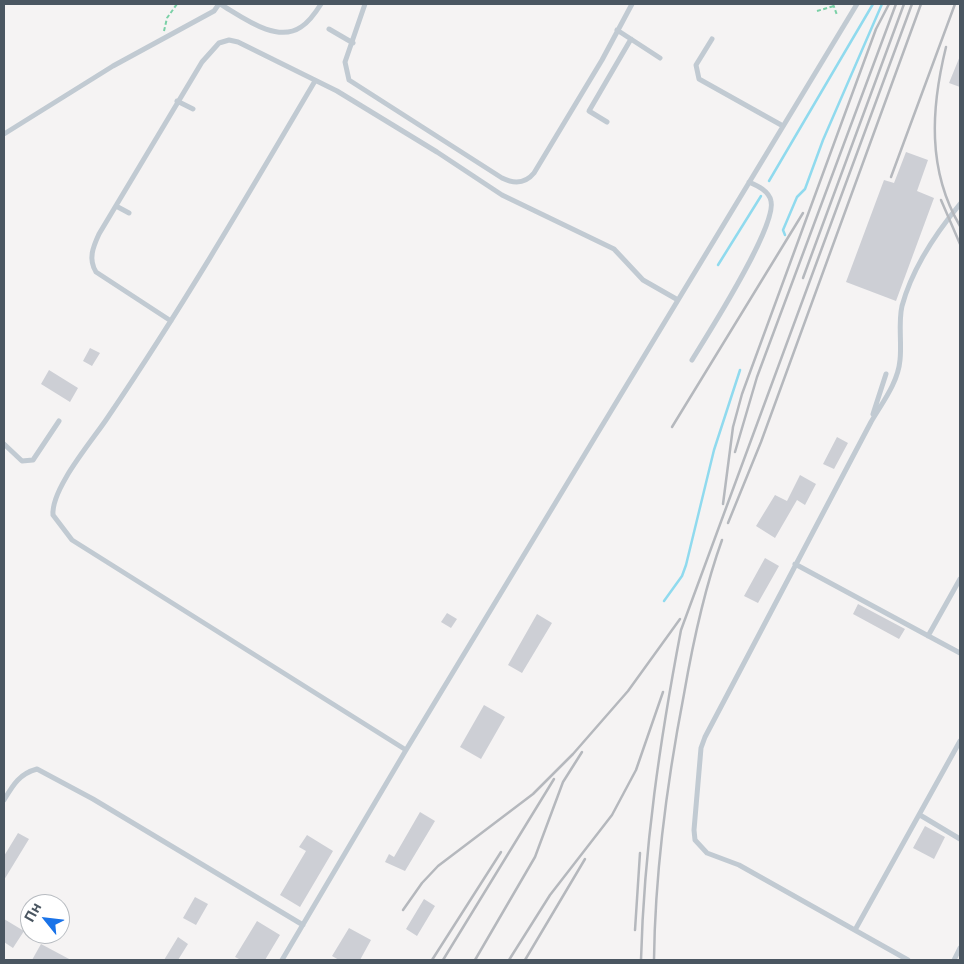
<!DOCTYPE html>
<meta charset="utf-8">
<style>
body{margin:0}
#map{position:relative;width:964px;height:964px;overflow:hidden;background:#f5f3f3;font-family:"Noto Sans",sans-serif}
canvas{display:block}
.frame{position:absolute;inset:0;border:5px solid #4a5661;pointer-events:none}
.north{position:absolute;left:20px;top:894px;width:50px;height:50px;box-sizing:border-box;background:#fff;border:1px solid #b7bbc0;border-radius:50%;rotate:299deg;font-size:14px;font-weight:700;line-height:20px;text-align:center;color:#4a5661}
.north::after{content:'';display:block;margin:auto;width:18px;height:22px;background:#1a73e8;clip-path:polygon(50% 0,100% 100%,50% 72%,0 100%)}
</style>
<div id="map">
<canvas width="964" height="964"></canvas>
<div class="frame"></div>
<div class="north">Пн</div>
</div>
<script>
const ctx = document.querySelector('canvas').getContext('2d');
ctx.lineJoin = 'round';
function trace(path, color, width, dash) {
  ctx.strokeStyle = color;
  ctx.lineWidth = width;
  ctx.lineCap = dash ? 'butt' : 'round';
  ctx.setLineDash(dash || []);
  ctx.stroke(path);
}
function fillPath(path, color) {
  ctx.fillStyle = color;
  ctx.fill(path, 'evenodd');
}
trace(new Path2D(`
 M769,181L873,4
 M785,235L783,230L797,197L805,189L823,140L882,4
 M718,265L761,196
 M664,601L682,576L686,565L714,450L740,370`), '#90daee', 2.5);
fillPath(new Path2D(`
 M960,56V87L949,83Z
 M906,152L928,160L917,191L934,198L896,301L846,282L884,180L894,183Z
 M90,348L100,353L92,366L83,361Z
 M49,370L78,388L70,402L41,384Z
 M837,437L848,443L834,469L823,464Z
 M800,475L816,484L805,505L797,500L775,538L756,526L775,495L787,501Z
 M765,558L779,566L758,603L744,596Z
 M858,604L905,629L899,639L853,614Z
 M447,613L457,619L451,628L441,622Z
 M537,614L552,623L522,673L508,665Z
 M484,705L505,717L481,759L460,747Z
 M420,812L435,821L405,871L385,862L389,854L394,857Z
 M925,826L945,837L934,859L913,848Z
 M18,833L29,839L4,880V856Z
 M307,835L333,851L300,907L280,895L306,851L299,847Z
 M195,897L208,904L196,925L183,918Z
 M424,899L435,906L417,936L406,929Z
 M4,919L24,931L13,948L4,942Z
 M257,921L280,935L265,960H241L235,957Z
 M349,928L371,940L360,960H339L332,956Z
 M178,937L188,944L178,960H164Z
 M41,944L71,960H32Z`), '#cdcfd5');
trace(new Path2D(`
 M833,4L837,15
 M817,11L834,6
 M164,31L167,18L177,4`), '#7ad0a6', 2, [4, 2.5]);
trace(new Path2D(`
 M220,4C241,16 276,44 301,27C309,22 316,12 321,4
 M365,4L345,62L349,80L502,178C514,184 525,184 534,173L602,60L632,4
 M329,29L353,43
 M617,30L660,58
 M712,39L696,65L699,79L783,126
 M315,81C248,195 182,308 108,417C93,440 51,488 53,515L72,540L406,750
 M177,101L193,109
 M607,122L589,111L631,39
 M4,134L113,66L214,11L219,4
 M116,206L129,213
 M171,321L96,272C88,259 93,247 99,234L202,62L219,43L229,40L238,42L337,91L437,152L502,195L614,249L643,280L678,300
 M692,360C708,334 777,226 771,201C769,191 758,186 749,182
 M873,414L886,374
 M4,444L22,461L33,460L59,421
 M795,564L960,653
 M928,636L960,579
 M4,800C13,785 19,774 37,769L93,799L303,925
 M920,815L960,839
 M855,930L960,741
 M282,960L406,750L857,4
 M908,960L739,865L707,853L695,840L694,830L701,748L705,737L871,422C882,403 898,383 900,360C902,343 898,323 902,306C912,269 936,233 960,204
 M954,960L960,948`), '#c1cad2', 5);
trace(new Path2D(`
 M946,47C931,108 927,170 960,226
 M891,177L955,4
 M941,200L960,244
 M803,278L904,4
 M672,427L803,213
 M735,452L757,377L896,4
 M723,504L733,427L742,394L876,29L889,4
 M728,523L761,442L921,4
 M403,910L422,883L438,866L533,794L573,754L628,691L680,619
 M635,930L640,853
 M432,960L501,852
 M443,960L554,779
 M475,960L535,857L563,782L582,752
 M509,960L550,895L612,815L636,770L663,692
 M525,960L585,859
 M641,960C644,848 660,740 681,630L912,4
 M654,960C655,870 667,782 684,694C693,642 704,590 722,540`), '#b5b8bd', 2.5);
</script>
